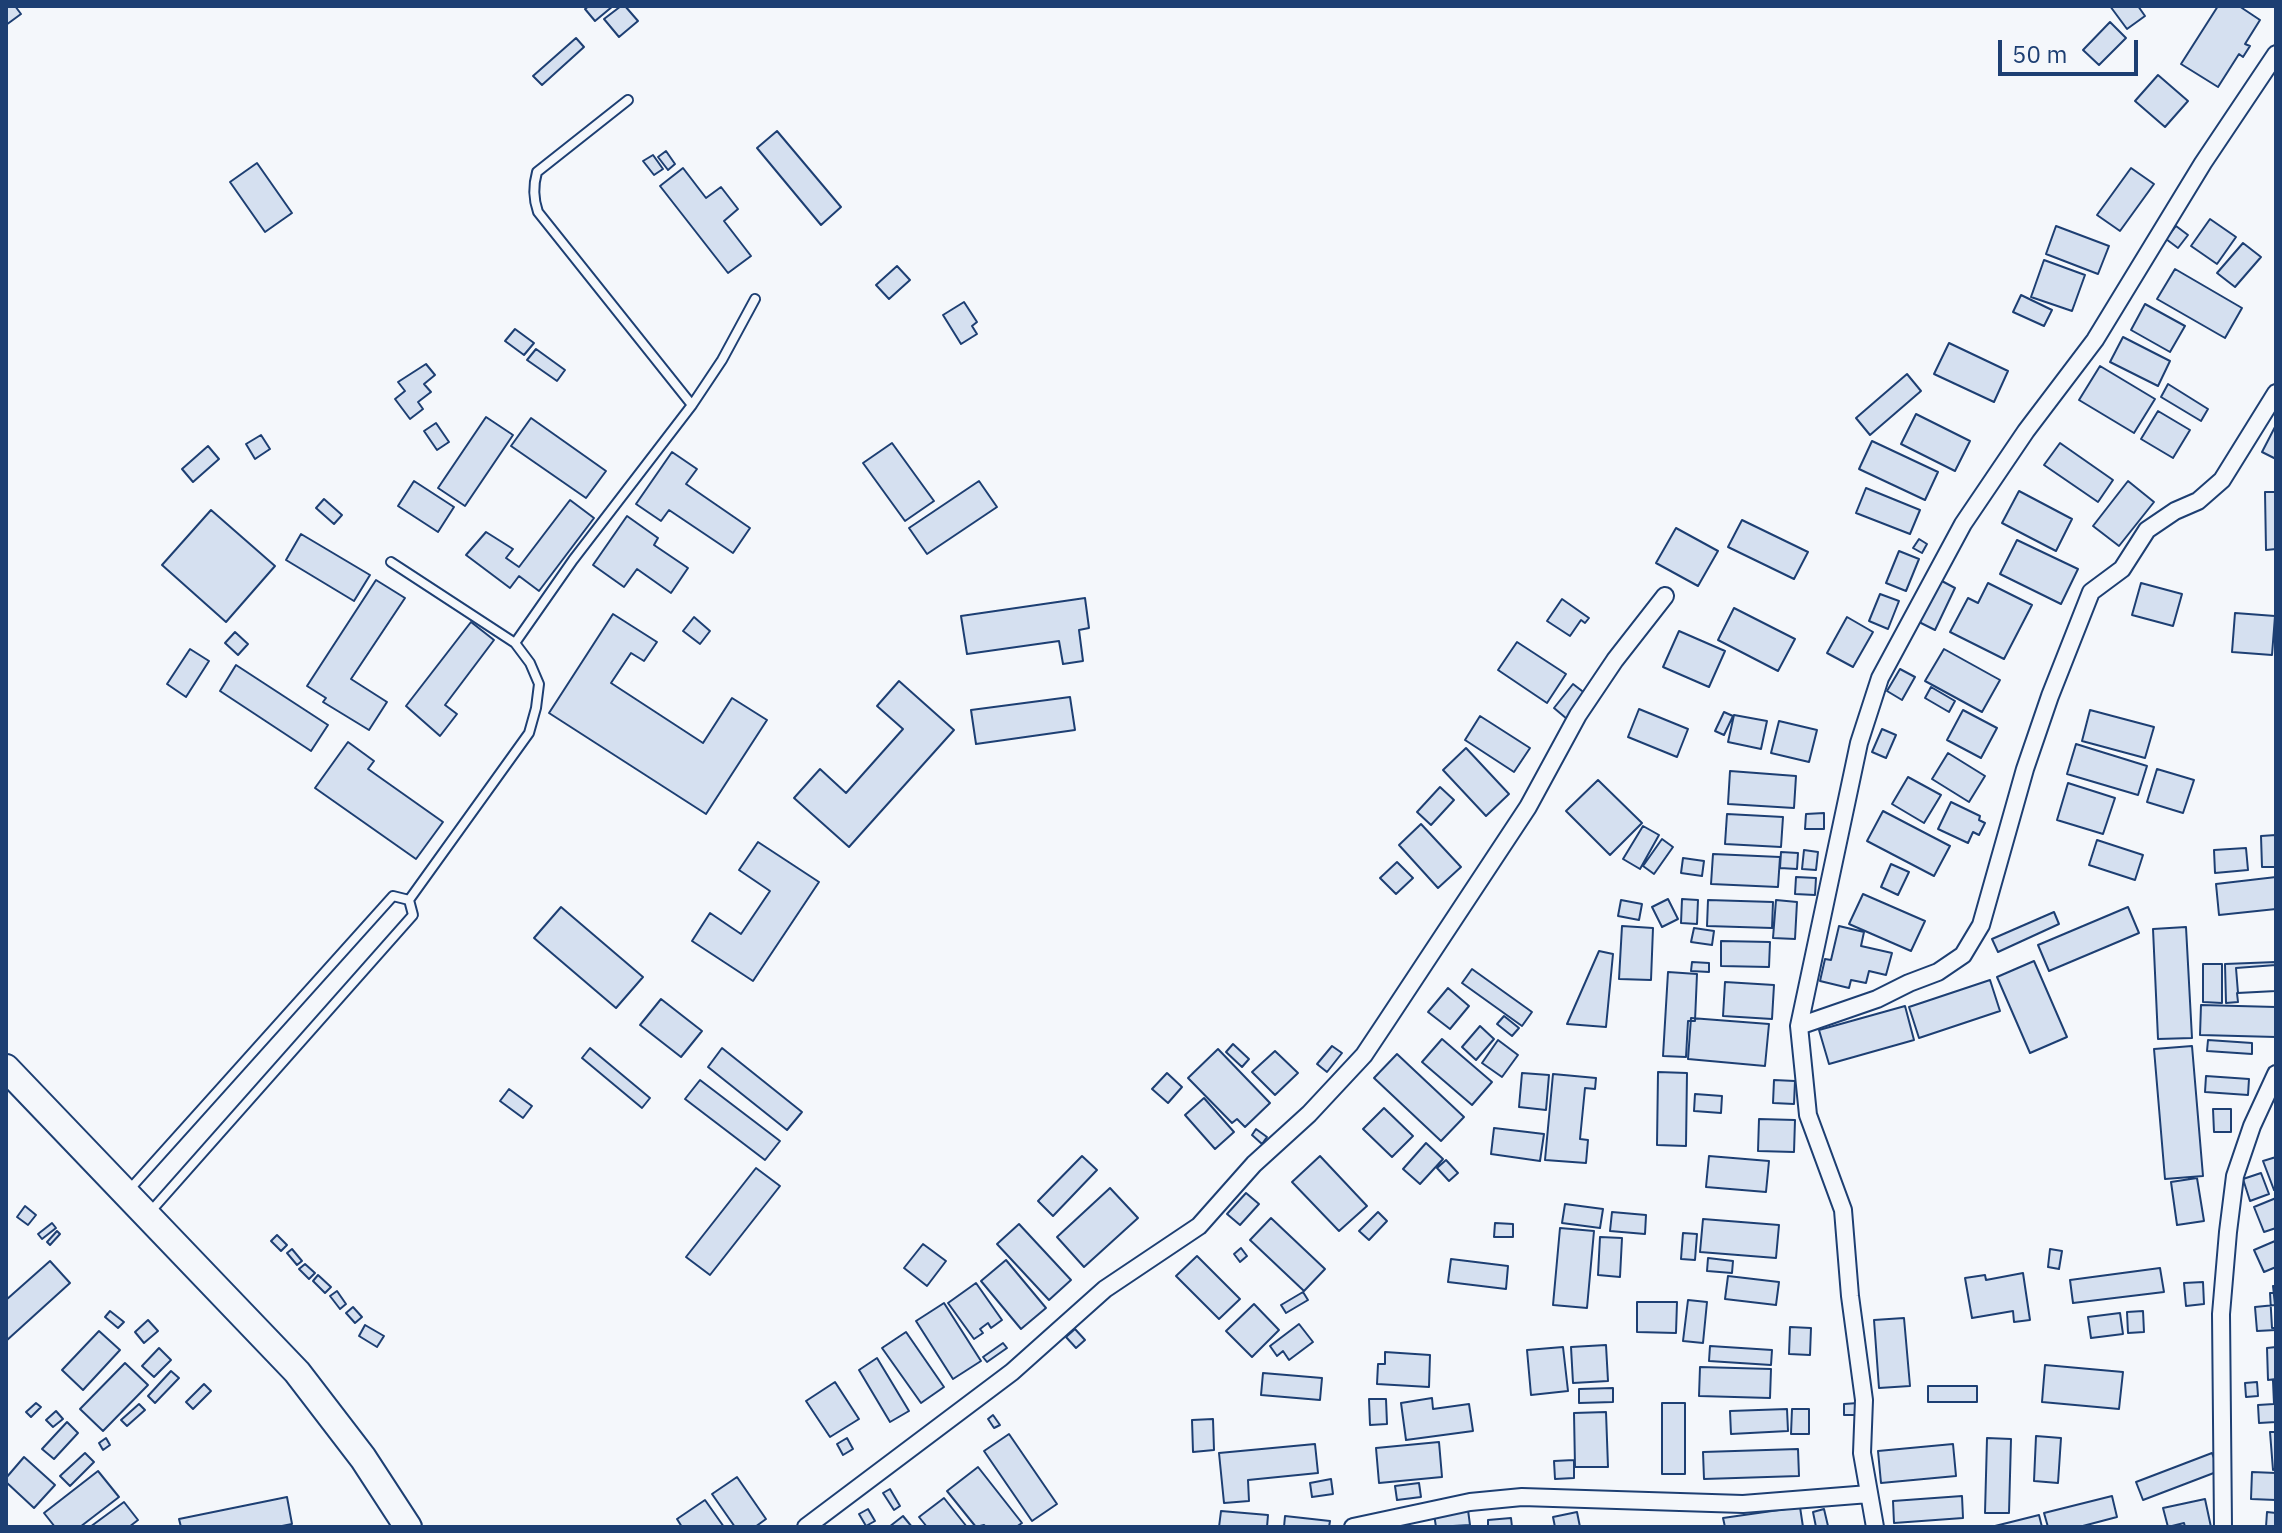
<!DOCTYPE html>
<style>
body{margin:0}
#map{position:relative;width:2282px;height:1533px;overflow:hidden;background:#f4f7fb;font-family:"IBM Plex Sans",sans-serif}
canvas{display:block}
.frame{position:absolute;inset:0;border:8px solid #1d3f73;pointer-events:none}
.scale{position:absolute;left:1998px;top:40px;width:140px;height:36px;box-sizing:border-box;border:4px solid #1d3f73;border-top:0;padding-left:10px;font-size:24px;line-height:28px;white-space:nowrap;color:#1d3f73;-webkit-text-stroke:6px #f4f7fb;paint-order:stroke}
</style>
<div id="map">
<canvas width="2282" height="1533"></canvas>
<div class="frame"></div>
<div class="scale">50 m</div>
</div>
<script>
const ctx = document.querySelector('canvas').getContext('2d');
ctx.lineJoin = 'round';
function fillPath(path, color) {
  ctx.fillStyle = color;
  ctx.fill(path, 'evenodd');
}
function trace(path, color, width, dash) {
  ctx.strokeStyle = color;
  ctx.lineWidth = width;
  ctx.lineCap = dash ? 'butt' : 'round';
  ctx.setLineDash(dash || []);
  ctx.stroke(path);
}
const building = new Path2D(`
 M6,6H15L21,14L6,25Z
 M589,6H613L595,21L585,9Z
 M621,6H625L638,21L619,37L604,19Z
 M2110,6H2138L2145,16L2127,29Z
 M2218,6H2239L2260,20L2245,44L2250,46L2243,57L2239,54L2218,87L2181,64Z
 M2110,22L2126,38L2099,65L2083,50Z
 M576,38L584,47L542,85L533,76Z
 M2158,75L2188,101L2165,127L2135,101Z
 M777,131L841,207L821,225L757,148Z
 M666,151L675,164L668,170L658,157Z
 M653,155L663,169L654,175L643,161Z
 M257,163L292,213L265,232L230,182Z
 M683,168L706,198L721,187L738,209L724,221L751,256L728,273L660,186Z
 M2131,168L2154,184L2120,231L2097,215Z
 M2210,219L2236,237L2217,264L2191,246Z
 M2056,226L2109,246L2098,274L2046,254Z
 M2176,226L2188,235L2178,248L2166,239Z
 M2243,243L2261,257L2235,287L2217,273Z
 M2044,260L2085,275L2072,311L2031,297Z
 M897,266L910,280L889,299L876,285Z
 M2175,269L2242,308L2225,338L2157,299Z
 M2021,295L2052,310L2044,326L2013,312Z
 M964,302L977,322L972,326L977,334L961,344L943,315Z
 M2145,304L2185,326L2170,352L2131,330Z
 M515,329L534,343L524,355L505,341Z
 M2123,337L2170,361L2158,386L2110,362Z
 M1949,343L2008,371L1994,402L1934,374Z
 M536,349L565,370L557,381L527,360Z
 M426,364L435,375L424,384L431,392L418,402L423,409L410,419L395,399L405,391L398,382Z
 M2100,366L2155,399L2134,433L2079,400Z
 M1907,374L1921,391L1870,435L1856,418Z
 M2168,384L2208,409L2201,421L2161,397Z
 M2158,411L2190,430L2173,458L2141,439Z
 M1916,414L1970,441L1955,471L1901,444Z
 M486,417L513,435L465,506L438,488Z
 M531,418L606,471L586,498L511,446Z
 M436,423L449,442L437,450L424,431Z
 M2276,425V459L2262,452Z
 M261,435L270,449L255,459L246,444Z
 M1872,441L1938,472L1925,500L1859,469Z
 M892,443L934,501L905,521L863,463Z
 M2060,443L2113,480L2098,502L2044,465Z
 M208,446L219,459L193,482L182,469Z
 M672,452L697,469L686,484L750,528L733,553L669,510L661,521L636,504Z
 M414,481L454,507L438,532L398,506Z
 M979,481L997,507L927,554L909,528Z
 M2128,481L2154,502L2119,546L2093,526Z
 M1866,488L1920,510L1910,534L1856,513Z
 M2019,491L2072,519L2056,551L2002,523Z
 M2265,492H2276V549L2266,550Z
 M324,499L342,515L334,524L316,508Z
 M570,500L594,518L539,591L519,576L510,588L466,555L486,532L513,549L506,558L519,567Z
 M211,510L275,566L226,622L162,565Z
 M627,516L658,538L654,545L688,568L671,593L637,569L624,587L593,565Z
 M1742,520L1808,552L1794,579L1728,547Z
 M1676,528L1718,551L1698,586L1656,563Z
 M301,534L370,575L354,601L286,560Z
 M1919,539L1927,544L1922,553L1913,548Z
 M2017,540L2078,569L2061,604L2000,574Z
 M1899,551L1919,559L1906,591L1886,583Z
 M376,580L405,598L351,679L387,702L369,730L323,702L326,698L307,686Z
 M1940,580L1955,588L1935,630L1919,622Z
 M1988,583L2032,605L2004,659L1950,632L1968,598L1978,603Z
 M2141,583L2182,594L2173,626L2132,615Z
 M1880,594L1899,601L1888,629L1869,621Z
 M1085,598L1089,628L1079,630L1083,661L1063,664L1059,641L967,654L961,616Z
 M1562,599L1589,618L1585,623L1581,620L1570,636L1547,621Z
 M1734,608L1795,639L1778,671L1718,640Z
 M2235,613L2275,616L2272,655L2232,652Z
 M613,614L657,642L644,661L631,653L611,683L703,743L732,698L767,720L706,814L549,713Z
 M694,617L710,631L700,644L683,631Z
 M1847,617L1873,632L1853,667L1827,653Z
 M471,622L494,640L445,705L457,714L440,736L406,706Z
 M1679,631L1725,651L1709,687L1663,667Z
 M235,632L248,644L238,655L225,643Z
 M1517,642L1566,674L1547,703L1498,670Z
 M190,649L209,661L186,697L167,684Z
 M1944,649L2000,680L1982,712L1925,681Z
 M236,665L328,725L311,751L220,691Z
 M1900,669L1915,677L1902,700L1887,691Z
 M899,681L954,730L849,847L794,798L820,769L846,793L903,729L877,706Z
 M1573,684L1586,694L1567,719L1554,708Z
 M1931,687L1955,701L1949,712L1925,698Z
 M1070,697L1075,730L976,744L971,710Z
 M1639,709L1688,729L1677,757L1628,737Z
 M1963,710L1997,728L1981,758L1947,740Z
 M2090,710L2154,727L2145,758L2082,741Z
 M1724,712L1733,716L1724,735L1715,731Z
 M1734,715L1767,721L1761,749L1728,742Z
 M1480,716L1530,748L1514,772L1465,740Z
 M1779,721L1817,730L1809,762L1771,753Z
 M1882,729L1896,735L1886,758L1872,752Z
 M348,742L374,761L368,769L443,822L416,859L315,788Z
 M2076,744L2147,766L2138,795L2067,774Z
 M1466,748L1509,794L1486,816L1443,770Z
 M1948,753L1985,776L1969,802L1932,779Z
 M2157,769L2194,780L2183,813L2147,802Z
 M1730,771L1796,776L1794,808L1728,804Z
 M1908,777L1941,795L1924,823L1892,804Z
 M1598,780L1642,823L1610,855L1566,811Z
 M2068,783L2115,798L2103,834L2057,820Z
 M1440,787L1454,800L1431,825L1417,812Z
 M1951,802L1980,816L1979,820L1985,823L1979,835L1973,832L1968,843L1938,829Z
 M1883,811L1950,846L1934,876L1867,841Z
 M1824,813V829H1805L1806,814Z
 M1727,814L1783,817L1781,847L1725,844Z
 M1421,824L1461,867L1438,888L1399,845Z
 M1643,826L1659,835L1640,869L1623,859Z
 M2276,835V867H2262L2261,836Z
 M1662,839L1673,847L1654,874L1643,866Z
 M2097,840L2143,855L2135,880L2089,865Z
 M758,842L819,882L753,981L692,941L710,913L741,934L770,891L739,870Z
 M2246,848L2248,870L2215,873L2214,850Z
 M1804,850L1818,852L1816,870L1802,869Z
 M1781,852L1798,853L1797,869L1780,868Z
 M1713,854L1780,857L1778,887L1711,884Z
 M1683,858L1704,861L1702,876L1681,873Z
 M1397,862L1413,878L1396,894L1380,878Z
 M1891,864L1909,872L1898,895L1881,887Z
 M1796,877L1816,878L1815,895L1795,894Z
 M2276,877V909L2219,915L2216,884Z
 M1863,894L1925,921L1911,951L1849,924Z
 M1668,899L1678,919L1662,927L1652,907Z
 M1682,899L1698,900L1697,924L1681,923Z
 M1621,900L1642,904L1639,920L1618,916Z
 M1708,900L1773,902L1772,928L1707,926Z
 M1776,900L1797,902L1795,939L1773,938Z
 M561,907L643,977L616,1008L534,938Z
 M2128,907L2139,933L2049,971L2038,945Z
 M2054,912L2059,924L1998,952L1992,939Z
 M1622,926L1653,928L1651,980L1619,979Z
 M1839,926L1864,932L1861,946L1892,953L1886,975L1869,971L1866,983L1851,980L1849,988L1820,981L1825,959L1831,960Z
 M2186,927L2192,1038L2158,1039L2153,929Z
 M1694,928L1714,931L1712,945L1691,942Z
 M1721,941L1770,942L1769,967L1721,966Z
 M1599,951L1613,954L1606,1027L1567,1024Z
 M2034,961L2067,1037L2030,1053L1997,977Z
 M1692,962L1709,963V972L1691,971Z
 M2276,962V991L2237,993L2238,1002L2226,1003L2225,964Z
 M2203,964H2222V1003L2203,1002Z
 M2276,965V991L2238,993L2236,968Z
 M1472,969L1532,1012L1522,1026L1462,983Z
 M1668,972L1697,974L1695,1021H1688L1686,1057L1663,1056Z
 M1990,980L2000,1011L1919,1038L1909,1007Z
 M1725,982L1774,985L1772,1019L1723,1016Z
 M1448,988L1469,1006L1450,1029L1428,1012Z
 M661,999L702,1031L681,1057L640,1025Z
 M2201,1005L2276,1007V1037L2200,1035Z
 M1905,1006L1914,1040L1829,1064L1819,1030Z
 M1504,1016L1519,1028L1512,1036L1497,1024Z
 M1691,1018L1769,1024L1765,1066L1688,1059Z
 M1480,1026L1494,1039L1476,1060L1462,1047Z
 M1442,1039L1492,1082L1472,1105L1422,1062Z
 M1498,1040L1518,1055L1502,1077L1482,1063Z
 M2208,1040L2252,1043V1054L2207,1051Z
 M1233,1044L1249,1059L1242,1067L1226,1052Z
 M1332,1046L1342,1053L1327,1072L1317,1064Z
 M2192,1046L2203,1176L2165,1179L2154,1049Z
 M590,1048L650,1098L642,1108L582,1058Z
 M722,1048L802,1112L787,1130L708,1067Z
 M1218,1049L1270,1103L1245,1127L1237,1119L1232,1123L1188,1078Z
 M1275,1051L1298,1073L1275,1095L1252,1072Z
 M1397,1054L1464,1117L1441,1141L1374,1078Z
 M1658,1072L1687,1073L1686,1146L1657,1145Z
 M1167,1073L1182,1087L1168,1103L1152,1089Z
 M1522,1073L1549,1075L1546,1110L1519,1107Z
 M1553,1074L1596,1078L1595,1089L1585,1088L1580,1139L1588,1140L1586,1163L1545,1160Z
 M2206,1076L2249,1079L2248,1095L2205,1092Z
 M700,1080L780,1141L765,1160L685,1099Z
 M1774,1080L1795,1081L1794,1104L1773,1103Z
 M509,1089L532,1106L523,1118L500,1101Z
 M1695,1094L1722,1096L1721,1113L1694,1111Z
 M1204,1098L1234,1132L1215,1149L1185,1115Z
 M1384,1108L1413,1136L1392,1157L1363,1129Z
 M2213,1109H2231V1132H2214Z
 M1759,1119L1795,1120L1794,1152L1758,1151Z
 M1494,1128L1544,1134L1540,1161L1491,1154Z
 M1256,1129L1267,1137L1262,1144L1252,1135Z
 M1426,1143L1443,1159L1420,1184L1403,1169Z
 M1082,1156L1097,1170L1053,1216L1038,1201Z
 M1320,1156L1367,1206L1339,1231L1292,1182Z
 M1709,1156L1769,1161L1766,1192L1706,1187Z
 M2276,1157V1189L2274,1190L2263,1161Z
 M1446,1160L1458,1173L1449,1181L1437,1168Z
 M756,1168L780,1186L710,1275L686,1257Z
 M2261,1173L2269,1194L2250,1201L2243,1179Z
 M2197,1178L2204,1221L2177,1225L2171,1182Z
 M1110,1188L1138,1218L1084,1267L1057,1237Z
 M1246,1193L1259,1204L1240,1225L1227,1214Z
 M2276,1198V1228L2264,1232L2254,1207Z
 M1565,1204L1603,1209L1600,1228L1562,1223Z
 M25,1206L36,1215L28,1225L17,1217Z
 M1378,1212L1387,1221L1369,1240L1359,1231Z
 M1612,1212L1646,1215L1645,1234L1610,1231Z
 M1271,1218L1325,1269L1304,1291L1250,1240Z
 M1703,1219L1779,1225L1776,1258L1700,1252Z
 M52,1223L56,1228L42,1239L38,1234Z
 M1495,1223L1513,1224V1237H1494Z
 M1019,1224L1071,1280L1049,1300L997,1244Z
 M1560,1228L1594,1231L1587,1308L1553,1305Z
 M57,1231L60,1234L50,1245L47,1242Z
 M1683,1233L1697,1234L1695,1260L1681,1259Z
 M277,1235L287,1245L281,1251L271,1241Z
 M1600,1237L1622,1238L1620,1277L1598,1275Z
 M2275,1241L2276,1267L2264,1272L2254,1250Z
 M923,1244L946,1261L927,1286L904,1268Z
 M1241,1248L1247,1256L1240,1262L1234,1254Z
 M292,1249L302,1261L297,1265L287,1253Z
 M2050,1249L2062,1251L2059,1269L2048,1267Z
 M1197,1256L1240,1299L1219,1319L1176,1276Z
 M1708,1258L1733,1261L1732,1273L1707,1271Z
 M1451,1259L1508,1266L1506,1289L1448,1282Z
 M1006,1260L1046,1308L1021,1329L981,1281Z
 M50,1261L70,1283L6,1341V1300Z
 M305,1264L315,1273L309,1279L299,1269Z
 M2160,1268L2164,1292L2073,1303L2070,1280Z
 M2023,1273L2030,1320L2014,1322L2013,1311L1972,1318L1965,1278L1985,1275L1986,1280Z
 M318,1275L331,1287L325,1293L313,1281Z
 M1728,1276L1779,1282L1776,1305L1725,1299Z
 M2203,1282L2204,1304L2186,1306L2184,1283Z
 M976,1283L1002,1320L991,1328L988,1323L980,1329L983,1333L974,1339L948,1303Z
 M2273,1286H2276V1330L2257,1331L2255,1307L2275,1305Z
 M337,1291L346,1304L340,1309L330,1296Z
 M1303,1292L1308,1300L1286,1313L1281,1305Z
 M2270,1293H2276V1328H2272Z
 M1688,1300L1707,1302L1703,1343L1683,1341Z
 M1637,1302H1677L1676,1333L1637,1332Z
 M944,1303L981,1361L953,1379L916,1321Z
 M1254,1304L1279,1330L1252,1357L1226,1331Z
 M353,1307L362,1317L355,1323L346,1313Z
 M110,1311L124,1322L118,1328L105,1317Z
 M2143,1311L2144,1332L2128,1333L2127,1312Z
 M2120,1313L2123,1334L2091,1338L2088,1317Z
 M1904,1318L1910,1386L1879,1388L1874,1320Z
 M148,1320L158,1331L144,1343L135,1332Z
 M1299,1324L1313,1342L1289,1360L1283,1351L1277,1356L1270,1346Z
 M365,1325L384,1336L377,1347L359,1336Z
 M1790,1327L1811,1328L1810,1355L1789,1354Z
 M1075,1329L1085,1340L1076,1348L1066,1337Z
 M99,1331L120,1350L83,1390L62,1370Z
 M906,1332L944,1387L921,1403L882,1348Z
 M1003,1343L1007,1348L987,1362L983,1357Z
 M1606,1345L1608,1381L1573,1383L1571,1347Z
 M1710,1346L1772,1350L1771,1365L1709,1361Z
 M1563,1347L1568,1391L1531,1395L1527,1350Z
 M2276,1347V1379L2268,1380L2267,1348Z
 M159,1348L171,1360L154,1377L142,1366Z
 M1385,1352L1430,1355L1429,1387L1377,1384L1378,1364H1385Z
 M877,1358L909,1411L890,1422L859,1370Z
 M125,1363L148,1385L103,1431L80,1409Z
 M2045,1365L2123,1372L2119,1409L2042,1402Z
 M1700,1367L1771,1369L1770,1398L1699,1396Z
 M171,1371L179,1378L155,1403L148,1396Z
 M1263,1373L1322,1378L1320,1400L1261,1395Z
 M2273,1381H2276V1422L2259,1423L2258,1405L2274,1404Z
 M835,1382L859,1419L830,1437L806,1401Z
 M2257,1382L2258,1396L2246,1397L2245,1383Z
 M204,1384L211,1391L193,1409L186,1402Z
 M1928,1386H1977V1402H1928Z
 M1613,1388V1402L1579,1403V1389Z
 M1432,1398L1433,1409L1469,1404L1473,1431L1406,1440L1401,1403Z
 M1369,1399H1386L1387,1424L1370,1425Z
 M36,1403L41,1407L31,1417L26,1412Z
 M1662,1403H1685V1474H1662Z
 M1858,1403V1415H1844V1404Z
 M139,1404L145,1410L127,1426L121,1420Z
 M1787,1409L1788,1431L1731,1434L1730,1411Z
 M1792,1409H1809V1434H1791Z
 M56,1411L63,1419L53,1427L46,1420Z
 M1606,1412L1608,1467H1575L1574,1413Z
 M993,1415L1000,1425L994,1428L988,1419Z
 M1213,1419L1214,1450L1193,1452L1192,1420Z
 M67,1422L78,1433L54,1459L42,1449Z
 M2270,1432H2276V1469L2273,1470Z
 M1009,1434L1057,1504L1032,1521L984,1451Z
 M2036,1436L2061,1438L2058,1483L2034,1481Z
 M106,1438L110,1445L103,1450L99,1443Z
 M847,1438L853,1449L843,1455L837,1444Z
 M1987,1438L2011,1439L2009,1513H1985Z
 M1439,1442L1442,1477L1379,1483L1376,1448Z
 M1315,1444L1318,1473L1248,1480L1249,1501L1224,1503L1219,1453Z
 M1953,1444L1956,1476L1881,1483L1878,1451Z
 M1798,1449L1799,1476L1704,1479L1703,1452Z
 M85,1453L94,1462L70,1486L60,1476Z
 M2212,1453L2219,1471L2143,1500L2136,1482Z
 M24,1457L55,1485L34,1508L6,1482V1478Z
 M1574,1460V1478L1555,1479L1554,1461Z
 M978,1467L1022,1523L1016,1527H986L984,1525L976,1527L947,1491Z
 M98,1471L119,1497L80,1527H55L44,1513Z
 M2252,1472L2276,1473V1500L2251,1499Z
 M737,1477L766,1519L755,1527H735L712,1494Z
 M1331,1479L1333,1494L1312,1497L1310,1483Z
 M1419,1483L1421,1497L1397,1500L1395,1486Z
 M890,1489L900,1506L894,1510L883,1493Z
 M1962,1496L1963,1518L1894,1523L1893,1501Z
 M2112,1496L2117,1517L2079,1527H2048L2044,1513Z
 M287,1497L292,1524L277,1527H181L179,1519Z
 M944,1498L967,1527H927L919,1517Z
 M2205,1499L2211,1527H2185L2184,1523L2168,1527L2163,1508Z
 M705,1500L724,1527H682L677,1519Z
 M124,1502L138,1520L129,1527H90Z
 M1800,1507L1803,1527H1725L1723,1518Z
 M868,1509L875,1521L866,1526L859,1514Z
 M1824,1509L1828,1526L1816,1527L1813,1512Z
 M1468,1510L1470,1525L1436,1527L1434,1514Z
 M1221,1511L1268,1515L1267,1527H1219Z
 M1577,1512L1580,1527H1555L1553,1517Z
 M2267,1512L2276,1513V1527H2266Z
 M2039,1515L2042,1527H1991Z
 M903,1516L912,1527H889Z
 M1285,1516L1330,1521L1329,1527H1284Z
 M1511,1518L1512,1527H1488V1520Z`);
fillPath(building, '#d5e0f0');
trace(building, '#1d3f73', 2);
const lane = new Path2D(`
 M628,100L537,172C533,186 533,198 538,212L692,405
 M391,562L515,643L530,663L539,684L536,708L529,733L409,900
 M515,643L573,560L692,405L722,360L755,299
 M129,1190L393,896L409,900
 M151,1211L413,915L409,900`);
const street = new Path2D(`
 M1799,1026L1877,999L1909,983L1938,972L1963,955L1981,925L2025,769L2050,696L2091,592L2122,569L2147,530L2175,511L2198,501L2222,480L2276,393
 M806,1527L1012,1372L1105,1289L1199,1226L1254,1164L1309,1114L1364,1055L1386,1022L1528,807L1578,715L1615,660L1665,596
 M1353,1527L1470,1502L1522,1497L1743,1504L1869,1494
 M1875,1527L1862,1453L1864,1400L1850,1296L1843,1210L1808,1115L1799,1026L1859,743L1880,678L1963,524L2026,431L2095,340L2203,163L2276,54
 M2223,1527L2221,1314L2228,1232L2235,1176L2252,1126L2276,1074`);
const primary = new Path2D(`
 M6,1068L297,1372L363,1458L408,1527`);
trace(lane, '#1d3f73', 12);
trace(street, '#1d3f73', 20);
trace(primary, '#1d3f73', 30);
trace(lane, '#f4f7fb', 8);
trace(street, '#f4f7fb', 16);
trace(primary, '#f4f7fb', 26);
</script>
